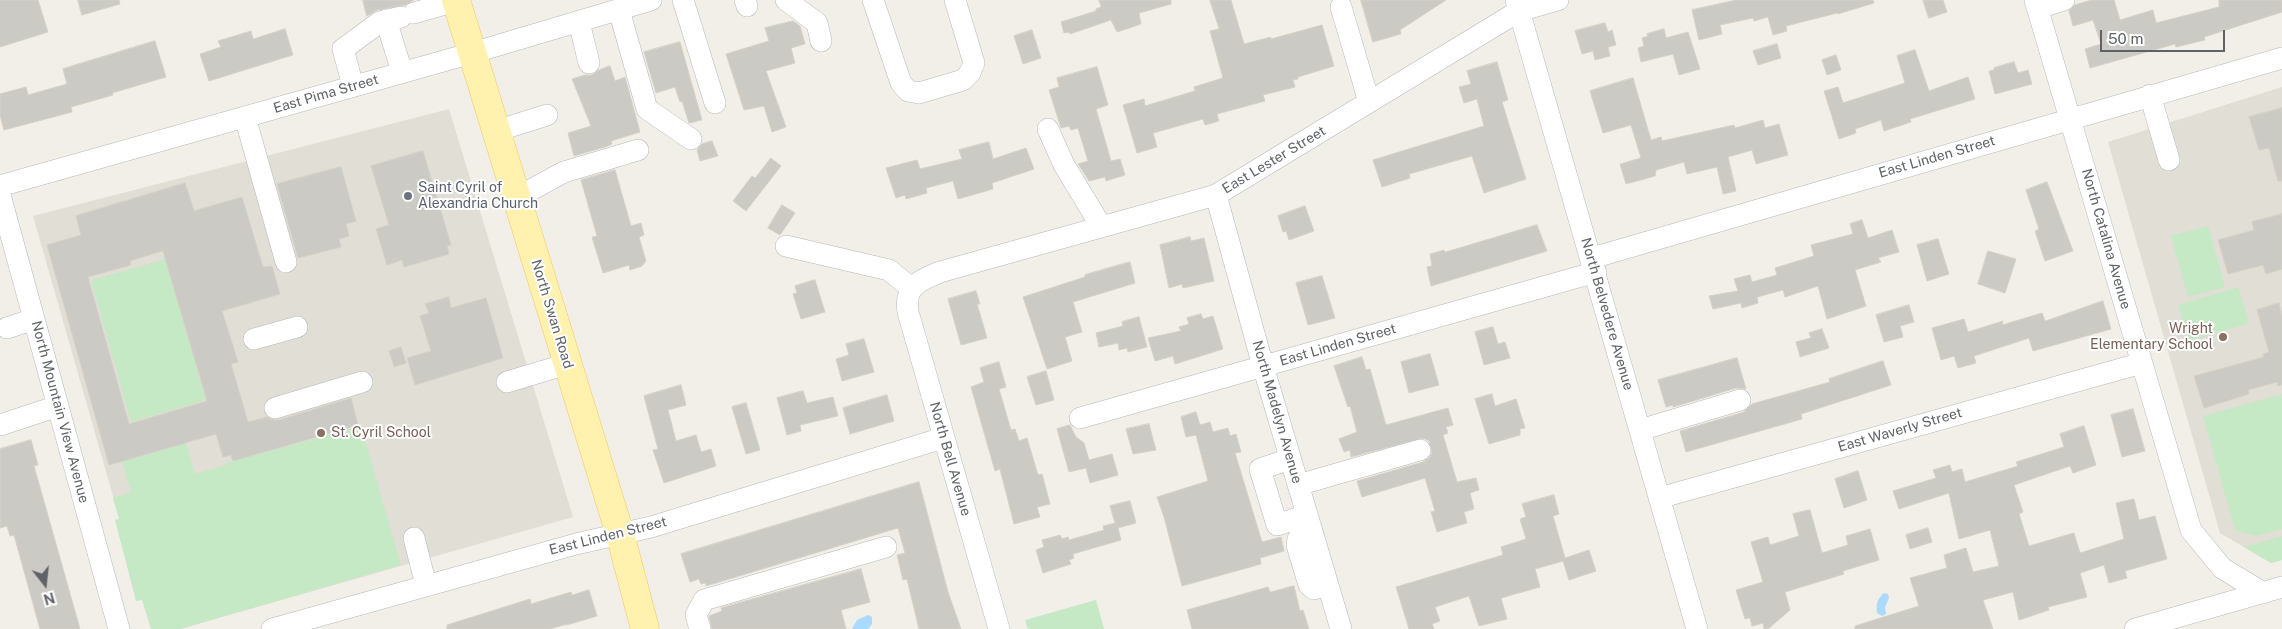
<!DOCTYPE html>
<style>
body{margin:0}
#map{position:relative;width:2282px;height:629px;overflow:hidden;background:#f1efe8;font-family:"Public Sans",sans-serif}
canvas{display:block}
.north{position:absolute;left:20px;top:559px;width:50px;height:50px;-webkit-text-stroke:4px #fff;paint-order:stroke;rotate:164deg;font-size:14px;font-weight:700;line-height:20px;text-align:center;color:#5f6368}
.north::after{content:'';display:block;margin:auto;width:18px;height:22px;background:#5f6368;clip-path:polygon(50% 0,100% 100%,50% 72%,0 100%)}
.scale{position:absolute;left:2100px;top:30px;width:125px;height:22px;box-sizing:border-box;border:2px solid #5f6368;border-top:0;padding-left:6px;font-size:15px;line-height:18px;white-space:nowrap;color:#5f6368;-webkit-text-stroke:4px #fff;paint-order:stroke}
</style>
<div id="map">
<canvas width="2282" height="629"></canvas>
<div class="north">N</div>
<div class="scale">50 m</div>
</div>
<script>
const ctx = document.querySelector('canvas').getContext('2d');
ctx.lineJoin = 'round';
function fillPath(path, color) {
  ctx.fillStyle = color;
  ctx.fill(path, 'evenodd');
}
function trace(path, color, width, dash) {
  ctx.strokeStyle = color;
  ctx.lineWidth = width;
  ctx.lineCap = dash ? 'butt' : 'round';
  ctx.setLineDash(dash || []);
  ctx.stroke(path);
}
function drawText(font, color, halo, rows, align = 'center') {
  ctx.font = font + ' "Public Sans",sans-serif';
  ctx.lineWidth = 4;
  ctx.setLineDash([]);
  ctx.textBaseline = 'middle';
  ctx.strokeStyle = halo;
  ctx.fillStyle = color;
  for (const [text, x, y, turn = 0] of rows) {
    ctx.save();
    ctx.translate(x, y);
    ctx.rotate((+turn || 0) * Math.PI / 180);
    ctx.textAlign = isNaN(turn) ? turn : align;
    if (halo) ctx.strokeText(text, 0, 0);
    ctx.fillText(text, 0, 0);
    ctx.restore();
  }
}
fillPath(new Path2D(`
 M2282,87V560L2271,563L2220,533L2108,142Z
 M449,109L573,517L180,629H151L33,216Z`), '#e1ded6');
fillPath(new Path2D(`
 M2208,226L2225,287L2188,297L2171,236Z
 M166,259L206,400L131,422L91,280Z
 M2238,287L2249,323L2189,341L2178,305Z
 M2282,394V529L2256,536L2235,530L2203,416Z
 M361,426L401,565L180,629H151L142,600L136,601L115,520L119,519L113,498L131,492L122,461L186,443L195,474L226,465V463Z
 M2282,536V560L2271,563L2244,547Z
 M1096,600L1104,629H1028L1025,620Z`), '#c5e8c5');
fillPath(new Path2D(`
 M1884,593L1888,594L1889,598L1885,607L1886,614L1882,616L1877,613C1876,604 1877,599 1884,593Z
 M868,615L872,617V624L868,629H852L857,620Z`), '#aadaff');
const building = new Path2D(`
 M0,0H38L48,32L0,47Z
 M78,0H119L120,4L82,15Z
 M363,0H414L405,5L377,10L367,16Z
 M1099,0H1171V4L1139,13L1141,24L1117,32L1111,20L1070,34L1069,32L1064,33L1061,22L1096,11V9L1101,7Z
 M1210,0H1231L1244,44L1271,37V39L1322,25L1334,66L1298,77V79L1293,80L1295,87L1263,95L1265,101L1217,114L1219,121L1205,125L1203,119L1153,133L1157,147L1137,153L1123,105L1144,99L1145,106L1195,91L1194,87L1223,78L1210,31L1219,29Z
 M1361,0H1446L1400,30L1401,34L1373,42Z
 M1737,0H1873L1874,3L1838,14L1837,13L1786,26L1787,31L1773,35L1768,17L1754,21L1753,18L1720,25L1722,34L1699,40L1692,10Z
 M1923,0H1943L1947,12L1929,18Z
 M2092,0H2114L2120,20L2153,10L2156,23L2219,7V0H2282V12L2204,37L2205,40L2176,47L2175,44L2090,68L2085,49L2101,44L2093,20L2073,26L2069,11L2075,5Z
 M793,21L800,26L805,44L791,48L795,63L766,71L786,127L772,132L764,106L744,110L726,54L769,41L765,28Z
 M1605,23L1608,32L1612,30L1616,45L1608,47L1610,56L1595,60L1593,51L1582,54L1575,31Z
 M285,29L293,55L209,81L200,54L221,47L218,41L251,31L253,39Z
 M1664,29L1666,38L1688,32L1700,69L1679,75L1673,54L1641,62L1638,48L1644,46L1642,38L1648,36L1647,34Z
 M1032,30L1041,58L1023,64L1014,36Z
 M155,41L166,77L112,93L113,95L71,107L72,112L4,130L0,115V94L26,87L28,95L67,84L63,69Z
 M680,42L702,120L689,123L682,101L680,102L675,87L656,93L644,52Z
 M1777,44L1781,58L1758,65L1753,51Z
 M1915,50L1929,91L1968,77L1975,99L1910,119L1911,122L1884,131L1881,120L1855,129L1856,133L1839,139L1824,91L1838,87L1843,103L1905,83L1897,56Z
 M1836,55L1841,70L1827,75L1822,60Z
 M1497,62L1508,100L1502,102L1526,179L1484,193L1472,156L1409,174L1410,178L1382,187L1373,160L1484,126L1477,99L1464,103L1459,87L1471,84L1467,71Z
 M2014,62L2018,73L2028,70L2032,84L1995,94L1989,71L1994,70V68Z
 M610,66L615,81L625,77L640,132L611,141L612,144L608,146L574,156L568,133L591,126L572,79L585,75H592L599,70Z
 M1097,67L1108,105L1096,109L1111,161L1120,159L1125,175L1106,181L1105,177L1089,181L1078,164L1088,161L1078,128L1071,130L1069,126L1061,128L1049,90L1059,87L1057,78Z
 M1633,78L1651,140L1661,137L1662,141L1734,125L1735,128L1763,120L1765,128L1779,124L1788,155L1756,164L1752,150L1728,157L1736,191L1723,194L1717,167L1687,174L1684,162L1656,170L1655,176L1626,184L1620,164L1641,158L1631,125L1603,133L1590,91Z
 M2282,108V181H2278L2269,148L2259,150L2249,117Z
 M712,141L718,156L700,161L697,150L702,144Z
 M989,142L993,159L1026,148L1034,169L992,183L993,189L958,199L953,181L926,188L927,193L906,199L905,195L896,198L886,168L917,160L920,169L962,159L959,150Z
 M423,151L451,245L447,246L449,254L404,267L402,260L387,265L376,229L389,225L371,166Z
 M771,158L781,166L746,211L733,201L752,176L755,178Z
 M341,167L356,221L346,224L349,236L339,239L341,247L298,258L277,184Z
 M615,170L631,226L641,223L644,235L639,237L646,261L642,266L630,270L629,265L603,273L592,237L597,236L581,180Z
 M2047,182L2073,251L2045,261L2035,231L2039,229L2026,190Z
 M185,183L194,211L242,197L263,267L272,266L280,294L222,311L238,362L231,364L248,422L267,417L273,420H279L351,398L358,425L233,461L231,455L223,457L216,434L109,465L47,245L81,235L76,216ZM163,251L207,401L129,424L88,277L131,265L130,261Z
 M782,205L795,213L780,235L768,228Z
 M1305,206L1314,231L1289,240L1286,231L1283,232L1278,216Z
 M2282,214V269L2266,274L2263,265L2228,274L2218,240L2254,230L2252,222Z
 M1862,220L1868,238L1892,230L1899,252L1878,258L1881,262L1855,270L1866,306L1827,319L1818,286L1785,297L1783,290L1757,297L1758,303L1742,308L1741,303L1713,309L1709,296L1738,291L1734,279L1750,275L1752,282L1777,275L1775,268L1814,256L1811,245L1853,234L1850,224Z
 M1537,225L1547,251L1431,286L1427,267L1432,266L1430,254L1444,250L1445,252Z
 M1190,237L1191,241L1204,238L1214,281L1183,288L1182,284L1169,288L1160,245Z
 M1938,239L1949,274L1927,281L1917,245Z
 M1988,251L2016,259L2005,293L1978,284Z
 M1130,262L1135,283L1073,302L1082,332L1065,337L1072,361L1047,369L1023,297L1085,277V275Z
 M1322,276L1335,318L1308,325L1296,283Z
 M815,280L825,312L801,319L793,294L797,293L795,286Z
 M976,291L980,304H977L987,338L961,345L948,299Z
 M449,297L451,308L486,298L503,358L415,385L407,358L431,351L420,316L429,313L425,304Z
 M2103,301L2111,329L2033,351L2029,338L1974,356L1976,363L1958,368L1954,356L1941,360L1932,328L1964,319L1968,332L2003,321L2002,325L2042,313L2045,321Z
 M2279,303L2282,316V385L2278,386L2277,382L2248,390L2249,394L2204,408L2194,376L2264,357L2263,354L2269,352L2257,310Z
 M1909,305L1914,322L1900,326L1903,337L1884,342L1876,315Z
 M1201,314L1203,319L1213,316L1223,349L1175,364L1173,356L1155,361L1148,338L1181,331L1179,327L1189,324L1187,318Z
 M1139,317L1147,347L1128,352L1127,348L1119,350L1118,343L1099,347L1096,333L1123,326L1122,322Z
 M1493,327L1498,344L1505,342L1510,358L1484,365L1475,332Z
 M1822,329L1829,348L1800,357L1796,342L1811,338L1809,333Z
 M864,339L874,372L842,381L836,359L849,355L846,344Z
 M401,347L406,363L394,367L389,351Z
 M1430,354L1439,385L1409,393L1401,362Z
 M1362,357L1366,370L1370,369L1386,425L1448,408L1453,425L1446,427L1448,433L1443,435L1457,482L1476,478L1479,490L1470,493L1474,509L1464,512L1467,523L1437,532L1431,512L1435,511L1425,478L1362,497L1357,481L1423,462L1429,458L1432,453L1429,441L1423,438L1351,457L1350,450L1344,452L1339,439L1357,432L1350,406L1348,407L1334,366Z
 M1737,358L1746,389L1736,388L1673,407V405L1666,407L1658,380Z
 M1883,361L1891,385L1801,414L1802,419L1686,452L1680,431L1744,412L1752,404L1830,382L1829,379Z
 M999,362L1006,387L999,389L1011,430L1015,429L1019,441L1027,438L1038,475L1042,474L1050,504L1037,507L1040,517L1014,524L1000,469L995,471L971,387L984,382L980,368Z
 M1046,371L1054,400L1036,405L1027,377Z
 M681,385L686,405L668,410L676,441L696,435L701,452L711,449L716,466L664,483L653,450L658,449L644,396Z
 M803,391L807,403L833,397L838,416L800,425L801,431L787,435L777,398Z
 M1492,394L1495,406L1516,399L1525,428L1520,429V435L1489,444L1475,399Z
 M887,395L894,421L850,434L843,408Z
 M746,403L760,450L746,454L732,407Z
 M2133,409L2145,451L2122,457L2111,415Z
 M1196,412L1200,425L1210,422L1213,432L1228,428L1230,436L1236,434L1241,452L1235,453L1262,542L1281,537L1284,551L1260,558L1261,564L1182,586L1164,517L1157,497L1208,481L1196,435L1186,437L1181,417Z
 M1149,424L1156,450L1133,454L1126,429Z
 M1070,425L1076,437L1084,443L1089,460L1112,454L1118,475L1090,483L1086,468L1069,472L1057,429Z
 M2084,426L2096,465L2073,473L2070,466L2014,485L2023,512L2019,514L2029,546L2074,533L2080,553L2124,539L2116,503L2134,499L2139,520L2155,516L2167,559L2125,571L2127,578L2109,583L2104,565L2080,573L2087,597L2048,607L2049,610L2019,620L2013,592L1983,600L1993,629H1855V626L1919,606L1910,578L1947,568L1944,555L1966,548L1973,572L1999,566L1990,530L1959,539L1949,493L1899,509L1893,491L1936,478L1933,470L1950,465L1952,472L1962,469L1965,482L2018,466L2016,462L2064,447L2060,434Z
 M31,440L38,465L34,466L80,629H40L14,535L10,536L7,526L0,528V449Z
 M1858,471L1867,500L1844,508L1835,479Z
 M919,482L948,592L961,629H919L907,579L903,580L897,555L905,553L898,528L706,586V583L701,584L699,579L690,582L681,554Z
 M1554,495L1559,514L1553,516L1565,558L1589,550L1596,571L1569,580L1563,561L1535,569L1540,587L1501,598L1507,619L1479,626L1469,596L1435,607L1440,621L1432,624L1434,629H1409L1396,587L1503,555L1501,547L1526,539L1520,519L1526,517L1522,504Z
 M1130,501L1136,523L1118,528L1121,540L1073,554L1074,558L1069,560L1071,564L1043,573L1036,550L1044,547L1042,540L1060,535L1062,539L1068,537L1069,540L1104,530L1103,526L1115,523L1110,506Z
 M1810,510L1822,553L1848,545L1846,536L1870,529L1879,560L1843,571L1844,574L1785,592L1790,610L1768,629H1764L1763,623L1752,626L1750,618L1745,619L1736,590L1763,582L1751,542L1768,537L1770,545L1799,536L1793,514Z
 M1928,528L1932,542L1910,549L1906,535Z
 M861,569L870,602L841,610L846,629H712L709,616L722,611L721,608Z
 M1294,586L1300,611L1303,610L1309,629H1192L1187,610L1268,587L1270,592Z
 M589,590L597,616L567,625V624L550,629H447V625L530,599L531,604L571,592L572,595Z`);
fillPath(building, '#cccac5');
trace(building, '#d6d1c6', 1);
const minor = new Path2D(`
 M683,0L715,103
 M745,0L747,6
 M786,0L817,23L821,41
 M873,0L901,83L908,91L919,93L963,80L970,73L974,63L955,0
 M1516,0L1697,629
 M2035,0L2191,530L2222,568L2263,593
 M1341,7L1369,102
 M2038,8L2064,0
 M619,10L647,109L691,139
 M414,13L456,1
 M386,20L402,72
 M579,22L589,63
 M353,86L343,49L380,22L401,17
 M2150,95L2169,160
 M245,117L286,262
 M1048,129L1064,165L1101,226
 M496,131L547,115
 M0,186L472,53L651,0
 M0,195L119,629
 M1216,195L1263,366L1341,629
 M516,198L564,172L638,150
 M786,246L889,270L911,288
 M1592,258L2282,58
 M7,328L34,319
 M254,339L297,327
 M507,382L567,364
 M275,408L362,382
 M1080,418L1596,272
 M0,425L58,406
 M1640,430L1740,400
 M1290,459L1260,469L1277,525L1307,515
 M1298,485L1420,450
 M1659,498L2142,363
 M1313,534L1298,539L1297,545L1309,585L1314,589L1328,585
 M414,538L426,585
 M272,629L576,544L651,527L943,438
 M700,629L696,615L704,600L886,547
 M999,629L908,312C904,287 918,281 940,272L1216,195L1519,11L1558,0
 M2135,629L2282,587`);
const major = new Path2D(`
 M456,0L620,534L645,629`);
trace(minor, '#b5b8bc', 22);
trace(major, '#f2c960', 29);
trace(minor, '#fff', 21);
trace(major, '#fff2af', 28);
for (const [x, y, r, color] of [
 [408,196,5,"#6b7280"],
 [2223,337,5,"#8d6e63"],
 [321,433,5,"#8d6e63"]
]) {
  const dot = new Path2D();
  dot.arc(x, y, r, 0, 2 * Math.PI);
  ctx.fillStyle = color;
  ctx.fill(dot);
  trace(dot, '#fff', 2);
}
drawText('14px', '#5f6368', '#fff', [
 ["East Pima Street",326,94,-16],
 ["East Linden Street",1937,157,-16],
 ["East Lester Street",1274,160,-31],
 ["North Catalina Avenue",2106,239,74],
 ["North Swan Road",552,314,73],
 ["North Belvedere Avenue",1607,314,74],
 ["East Linden Street",1338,345,-16],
 ["North Mountain View Avenue",60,412,75],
 ["North Madelyn Avenue",1277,412,74],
 ["East Waverly Street",1900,430,-16],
 ["North Bell Avenue",950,459,74],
 ["East Linden Street",608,536,-14]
]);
drawText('14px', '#5b616d', '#fff', [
 ["Saint Cyril of",418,188],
 ["Alexandria Church",418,204]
], 'left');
drawText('14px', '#785e54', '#fff', [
 ["Wright",2213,329],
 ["Elementary School",2213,345],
 ["St. Cyril School",331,433,"left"]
], 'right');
</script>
